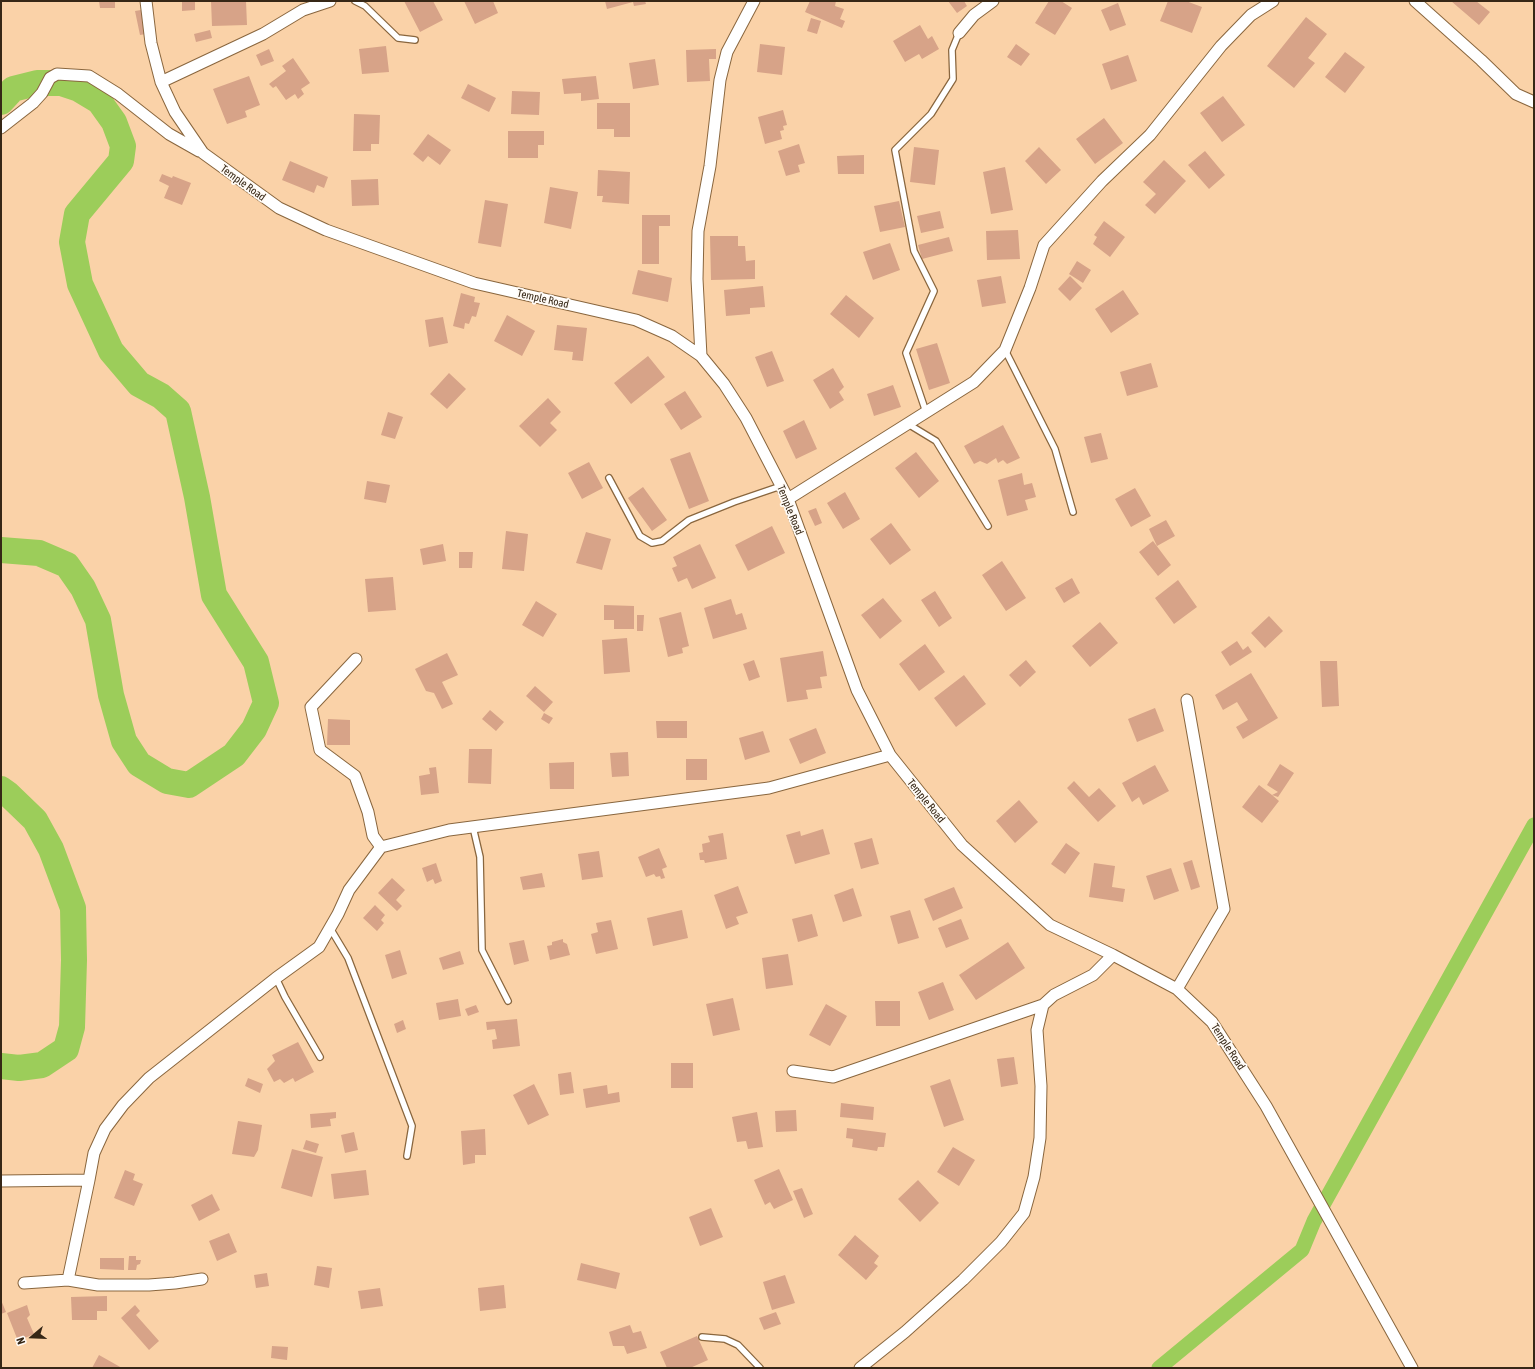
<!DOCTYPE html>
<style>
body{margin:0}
#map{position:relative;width:1535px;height:1369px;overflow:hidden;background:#fad2a8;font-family:"Asap Condensed",sans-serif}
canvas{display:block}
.frame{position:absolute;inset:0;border:2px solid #362716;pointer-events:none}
.north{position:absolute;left:12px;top:1317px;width:40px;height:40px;-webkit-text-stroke:3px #fffbf6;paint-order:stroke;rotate:251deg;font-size:11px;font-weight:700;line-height:16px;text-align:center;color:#362716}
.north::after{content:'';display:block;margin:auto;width:14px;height:18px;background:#362716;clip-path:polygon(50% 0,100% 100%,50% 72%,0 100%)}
</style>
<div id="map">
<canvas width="1535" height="1369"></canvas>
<div class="frame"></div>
<div class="north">N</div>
</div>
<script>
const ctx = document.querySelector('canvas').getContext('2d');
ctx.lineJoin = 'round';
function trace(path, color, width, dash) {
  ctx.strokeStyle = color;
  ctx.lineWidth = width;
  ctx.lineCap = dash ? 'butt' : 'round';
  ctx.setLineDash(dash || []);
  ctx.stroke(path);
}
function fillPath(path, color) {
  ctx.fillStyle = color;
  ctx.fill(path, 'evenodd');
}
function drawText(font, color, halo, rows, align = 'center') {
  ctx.font = font + ' "Asap Condensed",sans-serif';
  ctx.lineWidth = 3.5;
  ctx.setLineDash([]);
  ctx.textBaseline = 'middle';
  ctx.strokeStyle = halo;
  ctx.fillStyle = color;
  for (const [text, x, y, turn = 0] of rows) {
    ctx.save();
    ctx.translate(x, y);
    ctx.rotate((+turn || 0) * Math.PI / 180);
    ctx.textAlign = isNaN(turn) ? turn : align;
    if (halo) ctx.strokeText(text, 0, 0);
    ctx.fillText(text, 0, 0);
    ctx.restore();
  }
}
trace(new Path2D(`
 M1159,1368L1302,1250L1314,1221L1534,825`), '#9ccd5a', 15);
trace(new Path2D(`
 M1,102L13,89L37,83H61L79,89L99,101L114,122L123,146L121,161L77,214L72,242L80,284L111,351L139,384L161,396L178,411L197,497L214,595L256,662L266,703L254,729L234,755L189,785L167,781L139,764L124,741L111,695L98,620L83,588L67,565L39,553L1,550
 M1,789L8,794L35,820L51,849L73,908L74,960L72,1027L66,1049L42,1065L19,1068L1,1066`), '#9ccd5a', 26);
fillPath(new Path2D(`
 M99,1H115V8H100Z
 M182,1H195V10L182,11Z
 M211,1H246L247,25L212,26Z
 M404,1H433L443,20L420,32Z
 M464,1H493L498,13L475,24Z
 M605,1H645L646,4L634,6L633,2L607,9Z
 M810,1H836L835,6L844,9L840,19L845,21L842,28L805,12Z
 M948,1H964L967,6L957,13Z
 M1049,1H1061L1072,8L1055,35L1035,23Z
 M1168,1H1186L1202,7L1192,33L1160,21Z
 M1451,1H1476L1490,12L1479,25Z
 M1118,3L1126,25L1110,31L1101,10Z
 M141,10L146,34L140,35L135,11Z
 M1306,17L1327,34L1308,58L1315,63L1294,88L1267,66Z
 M811,18L821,21L817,34L807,31Z
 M920,25L928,39L932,36L939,49L922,59L919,54L905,62L893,41Z
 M210,30L212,38L196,42L194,34Z
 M760,44L785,47L782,75L757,72Z
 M1016,44L1030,54L1021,66L1007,57Z
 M386,46L389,72L362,74L359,49Z
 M269,49L274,61L261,66L256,55Z
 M716,49V59H709L710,81L687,82L686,50Z
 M1345,52L1365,67L1345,93L1325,77Z
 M1128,55L1137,81L1111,90L1102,64Z
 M293,58L310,83L301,89L304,94L298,99L295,94L286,100L276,86L273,88L269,84L286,71L282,66Z
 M655,59L659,85L633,89L629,63Z
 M249,76L260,105L245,111L247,117L227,124L213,89Z
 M596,76L599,99L581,101V93L564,94L562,79Z
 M468,84L496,98L489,112L461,98Z
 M512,91L540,92L539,115L511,114Z
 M1223,96L1245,125L1222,142L1200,113Z
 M597,103H630V137H614V129H597Z
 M783,110L787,125L783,126L784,130L780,131L782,139L765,144L758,117Z
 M354,114L380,115L379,144H371V151H353Z
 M1104,118L1123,143L1095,164L1076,139Z
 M508,131H544V145H538V158H508Z
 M428,134L451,150L440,165L428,156L423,162L413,154Z
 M799,144L805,163L798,165L800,172L786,176L778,151Z
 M914,147L939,150L935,185L910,182Z
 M1039,147L1061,170L1046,184L1025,161Z
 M1205,151L1225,175L1209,189L1188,165Z
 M864,155V174H838L837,156Z
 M1164,160L1186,181L1155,214L1145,205L1156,194L1143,182Z
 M290,161L328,177L324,188L317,185L314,193L282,180Z
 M1005,167L1013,210L991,214L983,172Z
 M598,170L630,172L629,204L602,202L603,196H597Z
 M162,174L172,178L173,176L191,183L182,205L164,198L169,186L159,181Z
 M378,179L379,205L352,206L351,180Z
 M550,187L578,192L571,229L544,223Z
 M485,200L508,204L501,247L478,243Z
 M899,201L905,227L880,232L874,206Z
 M940,211L944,228L921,233L917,216Z
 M642,215H670V226H659V264H642Z
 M1104,221L1125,237L1110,257L1093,244L1097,237L1094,235Z
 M1018,230L1020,259L987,260L986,231Z
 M710,236H738V246H745L746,261L755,260V279L711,280Z
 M949,237L953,251L922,259L918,245Z
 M890,243L900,270L873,280L863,252Z
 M1077,261L1091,270L1083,283L1069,274Z
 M638,270L672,278L668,302L632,294Z
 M1001,276L1006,303L982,307L977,280Z
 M1070,276L1082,288L1070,301L1058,289Z
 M763,286L765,307L750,308V314L726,316L724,290Z
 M1123,290L1139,314L1111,333L1095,309Z
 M461,293L475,297L474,302L480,303L476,317L472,316L469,324L465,323L464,329L453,326Z
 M846,295L874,318L859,338L830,314Z
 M507,315L535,331L522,356L494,341Z
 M443,317L448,343L429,347L425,320Z
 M557,325L587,328L583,361L572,360L573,352L554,350Z
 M937,343L950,383L929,390L916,349Z
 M772,351L784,381L767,387L755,357Z
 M648,356L665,377L631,404L614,383Z
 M1151,363L1158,387L1127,396L1120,372Z
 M833,368L844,387L839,392L844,400L830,409L813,380Z
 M449,373L466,389L447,409L430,394Z
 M893,385L901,407L874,416L867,394Z
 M685,391L702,417L681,430L664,404Z
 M548,398L561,412L550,423L557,430L540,447L519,426Z
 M388,412L403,417L395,439L381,435Z
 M804,420L817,449L796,459L783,431Z
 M1003,425L1020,458L1007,464L1003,460L998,463L996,458L987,464L980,461L974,464L964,446Z
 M1101,433L1108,459L1091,463L1084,437Z
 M690,452L709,501L689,509L670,459Z
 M916,452L939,481L919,498L895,468Z
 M589,462L603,488L582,499L568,473Z
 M1022,473L1024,485L1032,483L1036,497L1025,500L1028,510L1007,516L998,480Z
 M367,481L390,485L386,503L364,499Z
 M643,487L667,520L652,531L628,498Z
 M1135,488L1151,516L1131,527L1115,499Z
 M845,492L860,519L843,529L827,503Z
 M816,508L822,523L815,526L808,511Z
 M1166,520L1175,536L1157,546L1149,529Z
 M891,523L911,550L890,565L870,539Z
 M772,526L785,553L748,571L735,545Z
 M506,531L528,534L524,571L502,569Z
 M586,532L611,539L602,570L576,563Z
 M1153,541L1171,565L1158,576L1139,552Z
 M443,544L446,561L423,565L420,549Z
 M700,544L716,578L692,589L687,578L678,582L672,568L677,566L673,557Z
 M459,552H473L472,568H459Z
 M1002,561L1026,598L1006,611L982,575Z
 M393,577L396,610L368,612L365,579Z
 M1072,578L1080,593L1064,603L1055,588Z
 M1178,580L1197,607L1174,624L1155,598Z
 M935,591L952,618L939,627L921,600Z
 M883,598L902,621L880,639L861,615Z
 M731,599L736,615L742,613L747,629L713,639L704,608Z
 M536,601L557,614L543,637L522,625Z
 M604,605L634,606V629H614V620H604Z
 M681,612L689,646L682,648L683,653L668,657L659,618Z
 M637,615H644L643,631H637Z
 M1269,616L1283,631L1265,648L1251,633Z
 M1100,622L1118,643L1090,667L1072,646Z
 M627,638L630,672L604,674L602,640Z
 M1237,641L1243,650L1248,646L1252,652L1230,666L1221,652Z
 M925,644L945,672L919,691L899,664Z
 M823,651L827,676L820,677L822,688L806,690L808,699L787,702L780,658Z
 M447,653L458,675L442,682L453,704L442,709L434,693L426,691L415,669Z
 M754,660L760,677L749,681L743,664Z
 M1026,660L1036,672L1020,687L1009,675Z
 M1320,661H1337L1339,706L1322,707Z
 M1251,673L1278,718L1243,739L1236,727L1248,720L1237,702L1223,710L1215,695Z
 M964,675L986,704L956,727L934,698Z
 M535,686L553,702L544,712L526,696Z
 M1155,708L1164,731L1137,742L1128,719Z
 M490,710L504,722L496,731L482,719Z
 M544,713L553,718L549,724L541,719Z
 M328,719L350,720V745H327Z
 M656,721H687V738H657Z
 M816,728L826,753L800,764L789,739Z
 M763,731L770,752L745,760L739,738Z
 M469,749H492L491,784L468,783Z
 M628,752L629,776L612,777L610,753Z
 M686,759H707V780H686Z
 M574,762V789H550L549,763Z
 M1280,764L1294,773L1278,797L1272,795L1279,801L1262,823L1242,807L1259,785L1272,795L1278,792L1267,785Z
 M1155,765L1169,791L1143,805L1139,797L1132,802L1122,783Z
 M436,767L439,793L421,795L419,776L430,774L429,768Z
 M1074,781L1089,797L1099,788L1116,806L1098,822L1067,788Z
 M1019,800L1038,822L1015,843L996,821Z
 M823,829L830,854L795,864L786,835L800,831L801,836Z
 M723,833L727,859L705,863L704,860H700L699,853L703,852L702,844L710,842L708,836Z
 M872,838L879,864L861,869L854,843Z
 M1066,843L1080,853L1065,874L1051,864Z
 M659,848L667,867L662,869L665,878L661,879L660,876L656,877L654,874L646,877L638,857Z
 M599,851L603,877L582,880L578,854Z
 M1192,860L1200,887L1191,890L1183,863Z
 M436,863L442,881L435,884L433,879L427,882L422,868Z
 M1094,863L1115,866L1112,887L1125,889L1123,902L1089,897Z
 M1171,868L1179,891L1154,900L1146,876Z
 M542,873L545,887L523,890L520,877Z
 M392,878L405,890L396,900L402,906L397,911L378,893Z
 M738,886L748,913L736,917L739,924L726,929L714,895Z
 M954,887L963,908L933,921L924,899Z
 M853,888L862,916L843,922L834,895Z
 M375,905L385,915L381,920L384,923L377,931L363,918Z
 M682,910L688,938L653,946L647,918Z
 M910,910L919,938L898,944L890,916Z
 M812,914L818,936L798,942L792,919Z
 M961,919L969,939L946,948L938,928Z
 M611,920L618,949L596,954L591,934L598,932L596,923Z
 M563,939V942L567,944L570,955L550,960L547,946L552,945V942Z
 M524,940L529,961L514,965L509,943Z
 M1008,942L1025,968L976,1000L959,975Z
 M400,950L407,974L392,979L385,955Z
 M460,951L464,964L443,970L439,958Z
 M788,954L793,985L766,989L762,958Z
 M943,982L954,1010L929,1020L918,992Z
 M733,998L740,1030L713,1036L706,1004Z
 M458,999L461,1016L439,1020L436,1003Z
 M875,1001H900V1026H876Z
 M826,1004L847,1016L830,1046L809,1035Z
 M476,1005L479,1012L468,1016L465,1009Z
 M517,1019L520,1046L493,1049L492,1040L497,1039L495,1029L487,1030L486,1022Z
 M403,1020L406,1029L397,1033L394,1024Z
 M298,1042L314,1072L295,1082L293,1078L284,1083L280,1079L274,1082L267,1069L275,1061L272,1055Z
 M1014,1057L1018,1084L1001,1087L997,1059Z
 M671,1063H693V1088H671Z
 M571,1072L574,1093L560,1095L558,1074Z
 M248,1078L263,1084L260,1093L245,1086Z
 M950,1079L964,1120L944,1127L930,1086Z
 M534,1084L549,1115L528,1125L513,1095Z
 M607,1085L608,1094L619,1092L620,1102L586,1108L583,1089Z
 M841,1103L874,1107L873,1120L840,1117Z
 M796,1110L797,1131L776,1132L775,1111Z
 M336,1112V1118L330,1119L331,1126L311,1128L310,1114Z
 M757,1112L763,1147L748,1149L746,1141L737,1142L732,1117Z
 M238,1121L262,1125L258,1150L254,1157L232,1154Z
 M847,1128L886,1133L884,1147H878L877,1151L852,1147L853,1139L846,1138Z
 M485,1129L486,1155H475V1163L463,1165L461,1131Z
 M354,1132L358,1150L345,1153L341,1135Z
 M306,1140L319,1144L316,1153L303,1149Z
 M953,1147L975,1160L959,1186L937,1172Z
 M292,1149L323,1157L312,1197L281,1188Z
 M779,1169L793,1200L774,1209L770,1202L765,1205L754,1180Z
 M125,1170L135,1174L133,1180L143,1184L134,1206L114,1198Z
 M366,1170L369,1195L334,1199L331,1174Z
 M918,1180L939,1203L920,1222L898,1199Z
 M802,1188L813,1214L804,1218L793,1191Z
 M212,1194L220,1210L199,1221L191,1205Z
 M711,1208L723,1237L700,1246L689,1217Z
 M229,1233L237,1252L217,1261L209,1241Z
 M855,1235L879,1256L874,1263L878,1266L866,1280L838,1255Z
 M129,1256H136V1260H141L140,1264L137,1265L136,1270H128Z
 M100,1258H124V1270L100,1269Z
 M581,1263L620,1273L616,1289L577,1280Z
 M317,1266L332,1268L329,1288L314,1285Z
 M267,1273L269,1286L256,1288L254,1275Z
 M785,1275L795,1303L772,1310L763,1282Z
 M504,1285L506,1308L480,1311L478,1288Z
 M380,1288L383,1306L361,1309L358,1291Z
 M107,1296V1311H97V1320H72L71,1297Z
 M1,1300L6,1312L1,1314Z
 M27,1305L30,1315L27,1318L34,1334L18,1341L7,1313Z
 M135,1305L140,1311L136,1315L159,1341L149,1350L121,1318Z
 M776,1312L781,1324L764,1330L759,1318Z
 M630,1325L633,1333L641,1331L647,1348L627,1354L624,1346H613L609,1332Z
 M697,1336L708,1360L690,1368H667L660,1352Z
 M272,1346L288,1347L287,1360L271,1358Z
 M99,1355L122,1368H92Z`), '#d7a388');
const service = new Path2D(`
 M355,1L365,6L398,38L415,40
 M1005,350L1055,449L1073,512
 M926,412L906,353L934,291L914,251L895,150L931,114L953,79L952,50L959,33
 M908,424L936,441L988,526
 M609,478L640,536L652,543L662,541L689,520L734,502L781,486
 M473,827L480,857L482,950L508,1001
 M330,928L348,958L412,1126L407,1156
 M276,978L285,997L320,1057
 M702,1337L725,1339L738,1345L760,1368`);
const minor = new Path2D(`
 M146,1L151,43L161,82L175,112L203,153L279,208L326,230L474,283L636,320L672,336L701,356L724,384L746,418L788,499L857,690L890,755L962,845L1050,925L1113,955L1177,989L1212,1022L1266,1106L1412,1368
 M1415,1L1481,60L1516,94L1534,102
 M959,33L974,15L993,1
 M161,82L263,34L303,10L330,1
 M1,128L33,103L42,93L50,78L57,74L89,76L118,94L169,134L199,151
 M701,356L697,279L698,231L710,166L720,80L727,52L754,1
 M788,499L974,382L1005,350L1030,288L1044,245L1102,181L1150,135L1221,46L1251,15L1273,1
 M356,659L311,707L320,750L355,776L368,812L373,836L381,847
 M1177,989L1224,909L1187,700
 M793,1071L833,1077L1043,1005
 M1,1181L89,1180L94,1153L105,1129L123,1105L149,1078L276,978L319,947L338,914L349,890L381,847L449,830L769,788L890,755
 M68,1280L89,1180
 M24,1283L68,1280L98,1285H149L175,1283L202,1279
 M860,1368L905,1332L963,1280L1001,1242L1024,1213L1034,1177L1040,1138L1041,1086L1037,1030L1043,1005L1054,995L1093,975L1113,955`);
trace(service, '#89663e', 8);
trace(minor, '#89663e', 13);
trace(service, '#fff', 5.5);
trace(minor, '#fff', 11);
drawText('11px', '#362716', '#fffbf6', [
 ["Temple Road",243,183,36],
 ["Temple Road",543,299,13],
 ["Temple Road",790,510,68],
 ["Temple Road",926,801,51],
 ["Temple Road",1228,1047,57]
]);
</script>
